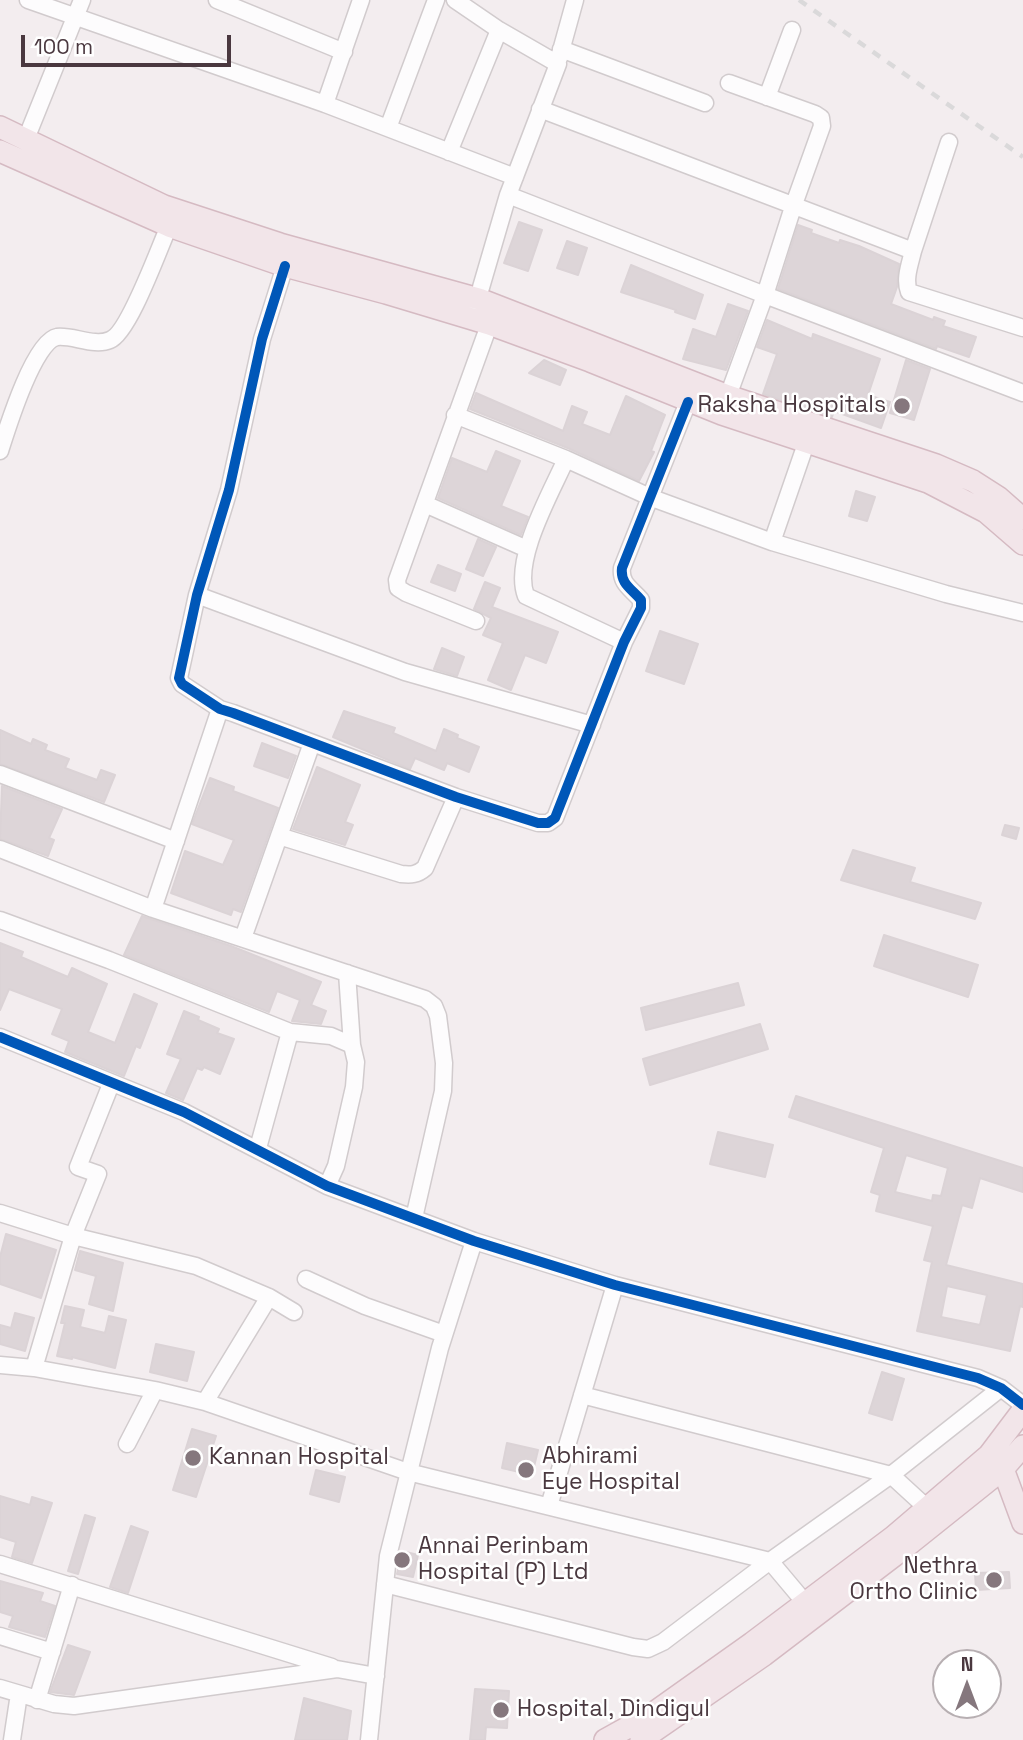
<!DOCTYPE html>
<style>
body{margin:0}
#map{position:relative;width:1023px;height:1740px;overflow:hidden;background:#f3edef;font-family:"Space Grotesk",sans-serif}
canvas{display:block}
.north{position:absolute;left:932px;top:1649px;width:70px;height:70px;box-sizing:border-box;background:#fff;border:2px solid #b7afb2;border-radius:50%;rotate:0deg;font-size:19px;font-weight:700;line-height:28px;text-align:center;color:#4a383f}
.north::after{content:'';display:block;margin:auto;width:24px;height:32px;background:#85777d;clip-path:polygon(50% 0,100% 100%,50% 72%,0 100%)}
.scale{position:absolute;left:21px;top:35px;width:210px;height:32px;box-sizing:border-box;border:4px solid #4a383f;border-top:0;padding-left:9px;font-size:21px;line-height:24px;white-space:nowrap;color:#4a383f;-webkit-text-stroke:5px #fff;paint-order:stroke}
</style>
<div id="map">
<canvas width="1023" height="1740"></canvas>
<div class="north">N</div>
<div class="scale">100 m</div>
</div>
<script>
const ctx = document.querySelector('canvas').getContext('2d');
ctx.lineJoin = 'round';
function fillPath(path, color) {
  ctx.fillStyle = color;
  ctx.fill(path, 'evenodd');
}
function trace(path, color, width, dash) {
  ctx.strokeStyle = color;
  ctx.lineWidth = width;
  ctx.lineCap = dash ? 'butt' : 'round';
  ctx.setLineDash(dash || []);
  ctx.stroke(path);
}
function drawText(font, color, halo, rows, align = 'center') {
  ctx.font = font + ' "Space Grotesk",sans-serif';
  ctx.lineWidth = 5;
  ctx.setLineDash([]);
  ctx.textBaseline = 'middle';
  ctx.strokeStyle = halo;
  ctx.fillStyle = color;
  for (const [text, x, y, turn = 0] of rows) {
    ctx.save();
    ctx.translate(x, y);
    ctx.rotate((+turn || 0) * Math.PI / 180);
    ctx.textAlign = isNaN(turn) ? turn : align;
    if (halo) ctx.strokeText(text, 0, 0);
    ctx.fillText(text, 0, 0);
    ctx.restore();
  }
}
const building = new Path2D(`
 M519,222L542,230L528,271L504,263Z
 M798,225L812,230L811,233L839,243L840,240L859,246L899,264L897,287L891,304L933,320L934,317L945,321L943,326L976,337L969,357L937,346L936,349L778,289Z
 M567,241L587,248L578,275L557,268Z
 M631,265L703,295L695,319L675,312L676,310L621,292Z
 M728,304L748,311L726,370L683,359L693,329L716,337Z
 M767,320L812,339L813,334L880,359L868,395L890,402L881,428L834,411L832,417L763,394L777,354L757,347Z
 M544,360L566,370L560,385L529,373Z
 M906,360L930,369L914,420L890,413Z
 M476,393L563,431L572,406L587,412L582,424L610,435L626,396L665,415L651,451L654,452L639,481L570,449L470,409Z
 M496,451L520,461L501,506L528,517L521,535L438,498L452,458L487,472Z
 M856,491L875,497L867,521L849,516Z
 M478,539L496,547L483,576L466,569Z
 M438,565L461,574L455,591L431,582Z
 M485,582L500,588L492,607L558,632L546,663L525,655L511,690L488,680L503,643L483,635L491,618L474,609Z
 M660,631L698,644L684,684L646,671Z
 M442,648L464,657L457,676L434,669Z
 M344,711L395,728L393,733L436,751L444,729L458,735L457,738L479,747L469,772L447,763L444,770L415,758L410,769L333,737Z
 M0,730L31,744L33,739L47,745L45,750L69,759L65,768L97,780L101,770L115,775L104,802L0,764Z
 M262,743L296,756L288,778L254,766Z
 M317,767L360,785L345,822L353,825L345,845L293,829Z
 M210,778L234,787L233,791L278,808L241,912L233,909L231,915L171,893L185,851L223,865L234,840L192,824Z
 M2,786L62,809L49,838L54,840L48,856L0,839Z
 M1005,825L1019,828L1016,839L1002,835Z
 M853,850L915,868L910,882L981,903L975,919L841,880Z
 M142,916L231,946L321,982L311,1005L326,1011L321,1024L292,1021L300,1000L277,991L269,1012L124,955Z
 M884,935L978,965L968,997L874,966Z
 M0,943L23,952L21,957L68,977L72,968L107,984L88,1032L115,1043L134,994L157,1004L140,1048L136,1046L124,1076L65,1052L69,1041L52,1034L62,1009L9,989L0,1010Z
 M738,983L744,1005L646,1030L641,1008Z
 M184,1011L199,1017L198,1020L219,1029L217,1033L234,1039L220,1074L204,1067L202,1070L197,1068L183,1100L166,1093L181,1059L167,1054Z
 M760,1024L768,1049L650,1085L643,1059Z
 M796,1096L1023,1168V1192L980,1178L972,1208L962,1205L946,1265L1023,1284V1307L1020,1306L1010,1351L917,1331L932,1262L924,1260L933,1226L876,1211L880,1195L871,1192L884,1148L789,1117ZM906,1155L948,1168L941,1196L933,1195L932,1201L895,1192ZM947,1286L987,1295L980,1325L941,1317Z
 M718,1132L773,1145L765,1177L710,1164Z
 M6,1234L56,1250L41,1298L0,1284V1257Z
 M80,1251L123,1263L113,1311L89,1304L96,1276L75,1270Z
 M65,1306L84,1310L80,1327L105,1333L109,1316L126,1320L115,1368L72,1357V1359L57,1356L65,1323H61Z
 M15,1313L34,1318L25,1351L0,1344V1325L11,1328Z
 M156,1344L194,1352L187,1381L150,1372Z
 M882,1372L904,1379L892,1420L869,1413Z
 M192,1429L216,1436L196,1497L173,1490Z
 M507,1443L538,1450L532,1475L502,1468Z
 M316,1470L345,1477L339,1502L310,1494Z
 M0,1496L30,1505L32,1497L52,1503L32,1563L12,1557L16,1542L0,1537Z
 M85,1515L95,1518L78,1574L68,1571Z
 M131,1526L148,1532L128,1593L110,1587Z
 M402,1551L418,1555L413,1577L397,1574Z
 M1009,1572L1010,1588L976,1590L975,1573Z
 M0,1581L43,1593L40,1601L55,1606L45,1637L9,1627L13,1616L0,1612Z
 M68,1645L90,1652L74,1695L50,1692Z
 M475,1689L509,1691L507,1728L486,1727L485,1740H470Z
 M304,1698L351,1711L347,1740H295Z`);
fillPath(building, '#ddd5d8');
trace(building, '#dbd3d6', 2);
const minor = new Path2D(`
 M28,0L325,104L515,177
 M217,0L344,52
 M455,0L499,30L558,64L508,195L475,308
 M561,49L705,103
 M559,58L575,0
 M767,97L792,30
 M325,104L361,0
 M540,109L913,251L949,142
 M388,128L436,0
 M26,139L82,0
 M449,152L499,30
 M508,195L765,295L793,207L822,126L821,118L815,114L729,83
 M913,251C910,264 904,279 909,292L1023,328
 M285,266L262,339L229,490L197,595L179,678L182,684L220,709L233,713L456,797L538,823H548L555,818L624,642L641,608V600C632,589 620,584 622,568L688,402
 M728,396L765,295L1023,393
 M455,415L566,459L652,498L772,542L946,594L1023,613
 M0,451C7,429 34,341 57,337C73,335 94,347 110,340C129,333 159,248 169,226
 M566,459C551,493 512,560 526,596L624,642
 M425,504L527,549
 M772,542L810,432
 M197,595L405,672L592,725
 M476,621L406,593L398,588L397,580L493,314
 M0,774L176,841
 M279,836L401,874C411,875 417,875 425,868L456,797
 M0,849L153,909L425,999L434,1006L438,1016L444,1063L443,1091L414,1218
 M153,909L220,709
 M0,920L109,960L290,1032L331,1036L352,1045
 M243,938L312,743
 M0,1037L184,1112L327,1186L474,1241L615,1285L978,1378L1001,1388L1023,1405
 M258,1148L290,1032
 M327,1186L336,1166L354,1087L356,1062L352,1045L347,973
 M0,1213L73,1236L196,1266L269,1297L294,1312
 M306,1279L365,1306L444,1334
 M0,1365L34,1368L155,1390L205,1402L408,1472L770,1561L891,1475L927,1508
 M34,1368L73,1236L98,1174L78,1167L111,1084
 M582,1395L891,1475L1001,1388
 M205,1402L269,1297
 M127,1444L155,1390
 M549,1506L615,1285
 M0,1564L332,1667
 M385,1584L633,1647L648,1649L663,1642L770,1561L812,1611
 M0,1636L52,1652
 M0,1688L54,1704L74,1706L337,1669L376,1676
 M37,1700L72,1585
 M12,1740L19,1694
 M369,1740L388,1556L440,1348L474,1241`);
const major = new Path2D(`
 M0,127L164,206L280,244L479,299L728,396L936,465L973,481L998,497L1023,519
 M0,151L169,226L285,266L386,293L489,324L590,361L722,414L928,482L986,512L1023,544
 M995,1462L1003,1469L1023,1523
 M605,1740L652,1714L752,1643L893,1537L989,1455L1023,1410
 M641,1740L764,1655L903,1549L1003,1469L1023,1446`);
trace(minor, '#d1cbcd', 19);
trace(major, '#d5bac2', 24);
trace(minor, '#fdfcfd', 16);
trace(major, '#f2e5e9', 21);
trace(new Path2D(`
 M799,0L1023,157`), '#dad9da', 4.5, [9, 9]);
trace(new Path2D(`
 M285,266L262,339L229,490L197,595L179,678L182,684L220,709L233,713L456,797L538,823H548L555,818L624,642L641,608V600C632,589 620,584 622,568L688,402
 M0,1037L184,1112L327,1186L474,1241L615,1285L978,1378L1001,1388L1023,1405`), '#0057b8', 10);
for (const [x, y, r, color] of [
 [902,406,9,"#85777d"],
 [193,1458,9,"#85777d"],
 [526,1470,9,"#85777d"],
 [402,1560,9,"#85777d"],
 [994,1580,9,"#85777d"],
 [501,1710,9,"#85777d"]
]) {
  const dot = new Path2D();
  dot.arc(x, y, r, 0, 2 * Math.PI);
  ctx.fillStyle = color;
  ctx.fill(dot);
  trace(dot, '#fff', 2.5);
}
drawText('23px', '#4a383f', '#fff', [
 ["Raksha Hospitals",886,406,"right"],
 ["Abhirami",542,1457],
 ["Eye Hospital",542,1483],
 ["Kannan Hospital",209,1458],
 ["Annai Perinbam",418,1547],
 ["Hospital (P) Ltd",418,1573],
 ["Nethra",978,1567,"right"],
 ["Ortho Clinic",978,1593,"right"],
 ["Hospital, Dindigul",517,1710]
], 'left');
</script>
